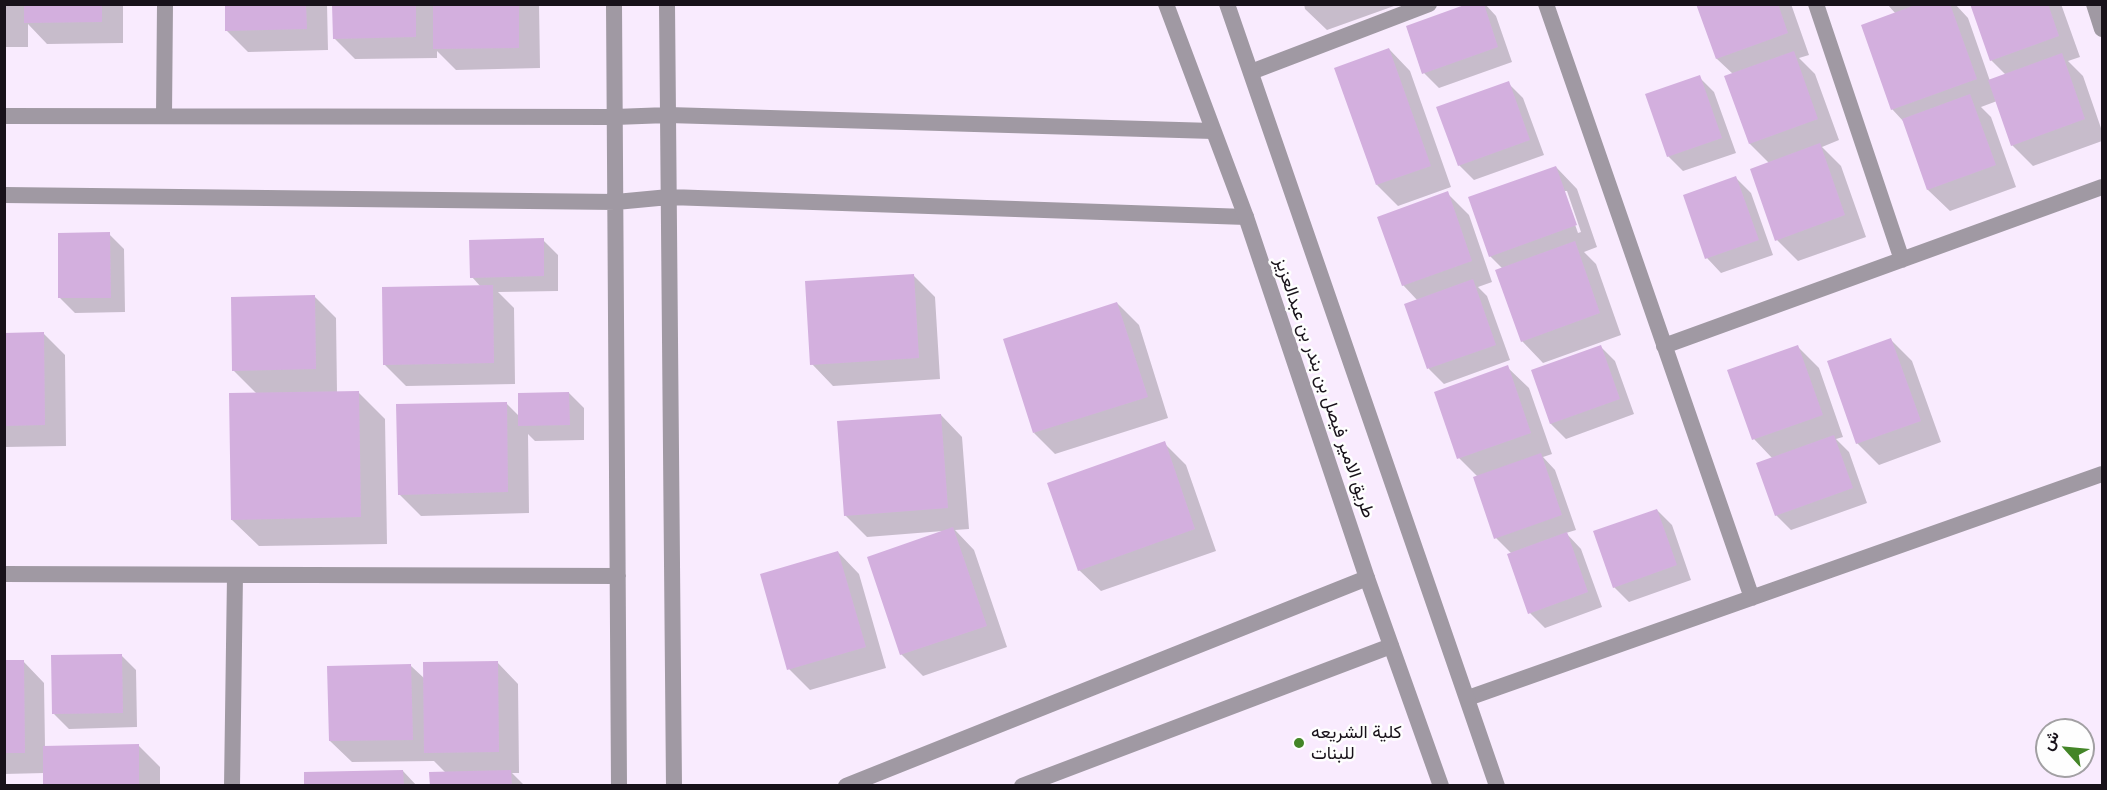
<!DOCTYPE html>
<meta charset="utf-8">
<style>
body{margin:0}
#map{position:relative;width:2107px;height:790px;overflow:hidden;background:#f9ebfe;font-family:"Times New Roman",Vazirmatn,serif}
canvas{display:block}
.frame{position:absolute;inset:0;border:6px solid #18121a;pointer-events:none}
.north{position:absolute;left:2035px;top:718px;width:60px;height:60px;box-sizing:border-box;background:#fefefe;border:2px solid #a2a0a3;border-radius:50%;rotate:297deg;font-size:16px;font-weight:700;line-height:24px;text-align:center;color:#18121a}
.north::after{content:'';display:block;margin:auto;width:21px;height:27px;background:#438527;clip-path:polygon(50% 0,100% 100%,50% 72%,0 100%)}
</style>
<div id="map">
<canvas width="2107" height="790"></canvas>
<div class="frame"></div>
<div class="north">ش</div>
</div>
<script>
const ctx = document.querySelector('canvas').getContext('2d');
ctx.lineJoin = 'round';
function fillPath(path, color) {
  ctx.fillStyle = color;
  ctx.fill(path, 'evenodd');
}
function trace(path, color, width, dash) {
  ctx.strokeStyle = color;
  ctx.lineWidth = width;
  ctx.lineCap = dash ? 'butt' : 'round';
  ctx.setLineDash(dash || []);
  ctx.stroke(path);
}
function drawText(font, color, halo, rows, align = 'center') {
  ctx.font = font + ' "Times New Roman",Vazirmatn,serif';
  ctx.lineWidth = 5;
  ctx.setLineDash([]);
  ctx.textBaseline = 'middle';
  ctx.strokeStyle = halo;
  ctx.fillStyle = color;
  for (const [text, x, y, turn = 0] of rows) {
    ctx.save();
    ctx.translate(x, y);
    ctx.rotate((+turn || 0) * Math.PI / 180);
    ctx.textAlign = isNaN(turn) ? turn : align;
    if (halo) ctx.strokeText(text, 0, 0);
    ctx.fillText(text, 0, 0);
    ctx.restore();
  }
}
fillPath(new Path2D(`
 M4,4H123V43L47,44L28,24V47H4Z
 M226,4H327L328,50L248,52L226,30Z
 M333,4H539L540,68L456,70L437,51V58L355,59L334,38Z
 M1304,4H1394V6L1327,30L1305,9Z
 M1472,4H1485L1496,16L1512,62L1439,88L1424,73Z
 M1698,4H1791L1809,55L1799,58L1815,74L1839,140L1822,147L1841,166L1866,237L1798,261L1777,240L1769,163L1750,144L1733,74L1717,59Z
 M1887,4H1955L1968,18L1990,81L2006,75L1991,60L1972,4H2061L2080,57L2068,61L2083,76L2102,131V141L2033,166L2012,145L1997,101L1981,107L1991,117L2016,187L1950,211L1928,190L1904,122L1892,109L1896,14Z
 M1389,49L1410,71L1451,187L1398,206L1377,185Z
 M1699,77L1714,92L1736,153L1683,171L1668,156Z
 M1508,83L1523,98L1544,155L1474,180L1459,165Z
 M1556,167L1577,189L1597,247L1584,252L1596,264L1621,335L1543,363L1522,341L1503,269L1490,256ZM1563,191H1567L1581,232L1578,233Z
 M1736,178L1751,193L1773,255L1721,273L1707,258Z
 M1447,193L1469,215L1492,282L1478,287L1487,296L1510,360L1444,384L1429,369L1406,305L1418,301L1403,285Z
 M109,234L124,249L125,312L75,313L60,298Z
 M543,240L558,255V291L498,292L514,308L515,384L406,386L384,364L481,287L472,277Z
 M913,275L935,297L940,379L833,386L812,364Z
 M315,297L336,318L337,393L358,392L385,419L387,544L259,546L232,520L257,394L233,370Z
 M1117,303L1139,325L1168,418L1055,454L1034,433Z
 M43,333L65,355L66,446L4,447V334Z
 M1891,340L1912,361L1941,442L1879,465L1857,443Z
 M1600,346L1615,361L1634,414L1566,439L1551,424L1533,371Z
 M1797,346L1819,368L1843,437L1836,439L1849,452L1867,503L1791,530L1776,515L1773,459L1754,439Z
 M1507,367L1529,388L1552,454L1543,457L1555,470L1576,530L1566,533L1581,549L1602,607L1545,628L1530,613L1512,554L1496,538L1478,477L1459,458Z
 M569,393L584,408V440L535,441L528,434L529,513L421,516L399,494L506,403L520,417Z
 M941,415L962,437L969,529L955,530L974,550L1007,647L923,676L901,654L943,531L867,537L845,515Z
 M1164,443L1186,465L1216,551L1101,591L1079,570Z
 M1657,510L1672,525L1691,580L1629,602L1614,587Z
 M838,552L859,574L886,668L810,690L789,669Z
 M121,655L136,670L137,727L69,729L54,714Z
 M23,661L44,683L45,747L138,745L160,767V786H45V773L4,774V662Z
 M497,662L518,684L519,773H512L525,786H431L446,773L434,761L352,762L330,741L411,666L425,679Z
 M403,771L417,786H306Z`), '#0003');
fillPath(new Path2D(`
 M24,4H102V22L24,23Z
 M225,4H306L307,29L225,31Z
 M332,4H416V37L333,39Z
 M1467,4H1484L1498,47L1422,74L1406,26Z
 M1696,4H1778L1788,33L1716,59Z
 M1918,4H1950L1977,79L1891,110L1861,25Z
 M1970,4H2048L2059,36L1990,61Z
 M433,5H519V48L433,49Z
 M1389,48L1431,166L1376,185L1334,68Z
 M1794,51L1818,119L1749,144L1724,76Z
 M2062,53L2085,119L2011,146L1988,80Z
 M1700,75L1722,138L1667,157L1645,94Z
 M1509,81L1530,140L1458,166L1436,107Z
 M1970,94L1996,165L1927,190L1902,119Z
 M1820,143L1845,215L1775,241L1750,169Z
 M1556,166L1577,225L1489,257L1468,197Z
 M1736,176L1759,240L1705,259L1683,195Z
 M1448,191L1472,261L1402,286L1377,217Z
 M110,232L111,298H58V233Z
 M544,238V276L470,278L469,240Z
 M1575,241L1600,313L1521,342L1495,270Z
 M914,274L919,358L810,365L805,281Z
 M1473,279L1496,345L1427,369L1404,304Z
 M493,285L494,363L383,365L382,287Z
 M315,295L316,369L232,371L231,297Z
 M1117,302L1148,397L1033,433L1003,339Z
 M44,332L45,425L4,426V333Z
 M1891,338L1921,421L1856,444L1827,361Z
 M1601,345L1620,399L1550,424L1531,370Z
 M1798,345L1823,415L1752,440L1727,370Z
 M1508,365L1531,433L1457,459L1434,392Z
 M359,391L361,517L231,520L229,393Z
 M569,392L570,425L518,426V393Z
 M507,402L508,492L398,495L396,404Z
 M941,414L948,508L844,516L837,421Z
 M1834,435L1853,488L1775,516L1756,463Z
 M1165,441L1195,529L1078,571L1047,483Z
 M1541,453L1562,515L1494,539L1473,477Z
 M1657,509L1677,565L1613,588L1593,531Z
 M953,527L987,626L900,655L867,557Z
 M1567,532L1588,592L1528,614L1507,554Z
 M838,551L866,647L787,670L760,574Z
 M122,654L123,713L52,714L51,655Z
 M4,660H24L25,753H4Z
 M498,661L499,752L424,753L423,662Z
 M411,664L413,740L329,741L327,666Z
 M139,744V786H43V746Z
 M403,770L404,786H304V772Z
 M511,770L512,786H430L429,772Z`), '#d3afde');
trace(new Path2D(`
 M614,4L619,786
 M667,4L674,786
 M1546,4L1752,598
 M1816,4L1902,260
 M2094,4L2102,29
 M1251,72L1429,4
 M4,116L615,117L668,115L1213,131
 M164,116L165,4
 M4,195L616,202L669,197L1246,217
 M1664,346L2102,187
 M4,574L618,576
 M1468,698L2102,474
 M232,786L235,575
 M846,786L1367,578
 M1022,786L1391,646`), '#a099a3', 16);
trace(new Path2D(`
 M1166,4L1246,217L1367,578L1441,786
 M1227,4L1497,786`), '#a099a3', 16);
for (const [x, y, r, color] of [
 [1299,743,6,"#438527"]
]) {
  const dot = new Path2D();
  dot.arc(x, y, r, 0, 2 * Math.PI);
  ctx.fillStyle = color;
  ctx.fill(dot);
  trace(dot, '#fefefe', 2);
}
drawText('18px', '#18121a', '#fefefe', [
 ["طريق الامير فيصل بن بندر بن عبدالعزيز",1324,388,71]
]);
drawText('18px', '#18121a', '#fefefe', [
 ["كلية الشريعه",1311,733],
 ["للبنات",1311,754]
], 'left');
</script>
